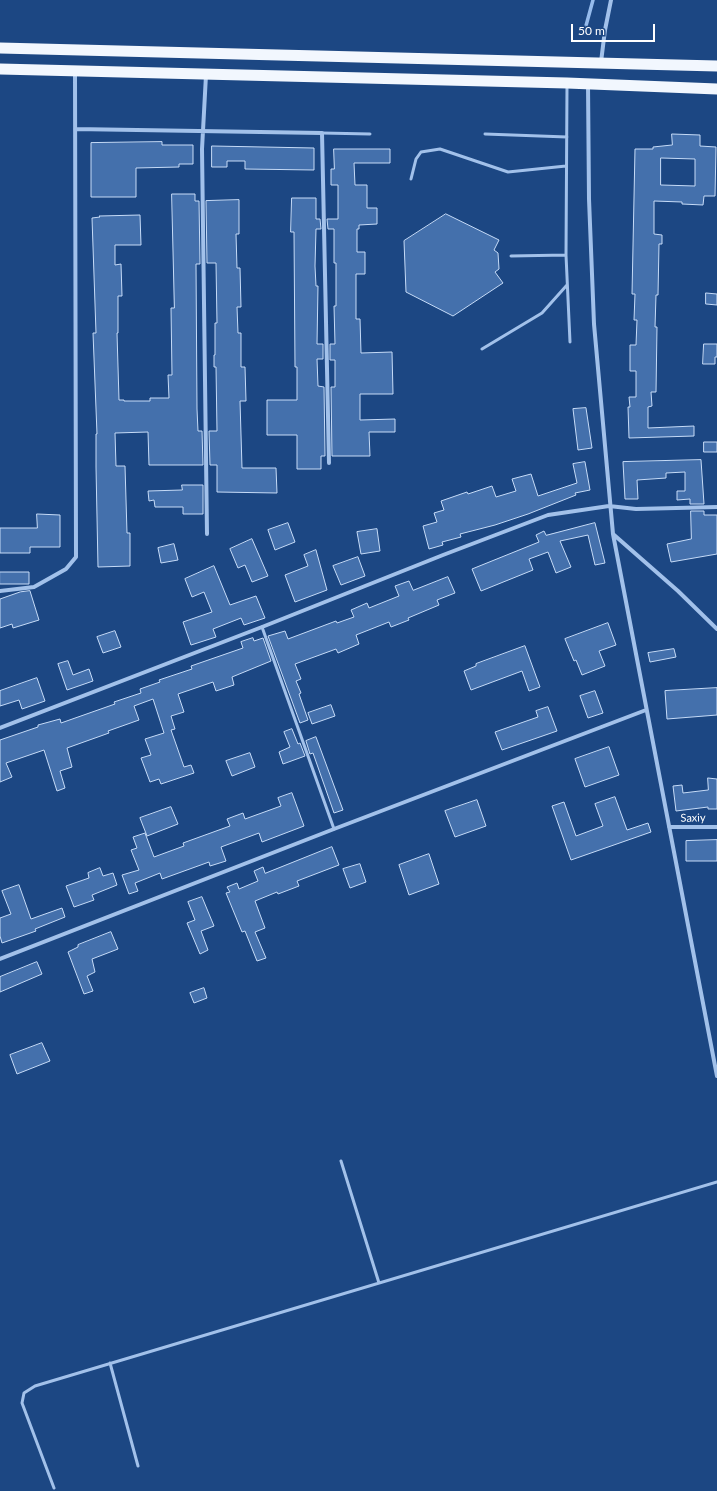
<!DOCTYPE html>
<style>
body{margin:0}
#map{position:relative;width:717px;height:1491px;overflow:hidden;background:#1c4783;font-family:Lato,sans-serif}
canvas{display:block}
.scale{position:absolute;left:571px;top:24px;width:84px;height:18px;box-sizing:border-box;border:2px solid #fff;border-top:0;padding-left:5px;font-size:12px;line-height:14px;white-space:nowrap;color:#fff;-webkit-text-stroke:3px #1c4783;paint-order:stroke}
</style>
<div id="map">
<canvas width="717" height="1491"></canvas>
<div class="scale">50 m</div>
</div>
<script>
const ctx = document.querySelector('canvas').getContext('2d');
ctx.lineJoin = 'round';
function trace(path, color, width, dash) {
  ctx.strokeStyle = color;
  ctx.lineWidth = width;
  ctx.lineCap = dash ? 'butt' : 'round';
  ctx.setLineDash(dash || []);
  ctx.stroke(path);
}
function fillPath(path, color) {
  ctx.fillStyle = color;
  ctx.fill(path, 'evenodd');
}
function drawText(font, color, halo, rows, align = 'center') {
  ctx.font = font + ' Lato,sans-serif';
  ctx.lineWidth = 3;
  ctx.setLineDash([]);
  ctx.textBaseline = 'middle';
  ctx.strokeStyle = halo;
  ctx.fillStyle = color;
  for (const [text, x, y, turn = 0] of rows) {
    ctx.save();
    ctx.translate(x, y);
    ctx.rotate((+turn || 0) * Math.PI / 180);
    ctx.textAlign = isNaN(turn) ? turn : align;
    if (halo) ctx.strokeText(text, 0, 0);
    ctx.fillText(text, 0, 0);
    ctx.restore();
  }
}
trace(new Path2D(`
 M584,33L593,0`), '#95bbec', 3.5);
const building = new Path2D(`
 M672,134L700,135V146L716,147L715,196H704L703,205L682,204V202L654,201V234L662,235V244H659L658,295H656L655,327H657L656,392H651L652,406L648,407V428L694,426V436L629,438L628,407H630L629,397H636V371H630V345H636L637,320H634L635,294H632L635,149H653V147L672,145ZM661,158L695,159V186L661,185Z
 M162,142V145H193V164H179V167L136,168V197H91V143Z
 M212,146L314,148V170L245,169V161H227V167H212Z
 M334,149H390V163H354L355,185H367V208H377V224L359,225V229H357V252H365V274H356V319H360L361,353L392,352L393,394H360V420L395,419V432H369L370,456H332L331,387H335V360H330V344H335L334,306H336V263H334V229H328L327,219H338V185H331V169H334Z
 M172,194H195V201H199L200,264H196L197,409L198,431H202L203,465H149L148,432L115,433L116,466H125L127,533H130V566L98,567L96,467V434H97L93,333H96L92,218L100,217L99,216L140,215L141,245H115V265L121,264L122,296H118V333H117L119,400H124V401H150V398H169L168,375H172L171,308H174Z
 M292,198H316V219H320L321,229H316L315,266L316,286H318L317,344H323V359H317L318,386L324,387L325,456H321V469H297V435H267V400H297V367H295L294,232H291Z
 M239,200V234H236L237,268H240L241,307H237L238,333H241V367H245L246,401H240L242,468H276L277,493L217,492V465H210L209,431H217L216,367H214V355H215V323H217L216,263H207L206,201Z
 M446,214L499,240L494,250L498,253L499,269L495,272L503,283L453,316L406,292L404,241Z
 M706,293L717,294V305L706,304Z
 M704,344H717V357H715V364H703Z
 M586,408L592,448L578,450L573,409Z
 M704,442H717V452H704Z
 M701,460L704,504H690V499L677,500V491H685V472L666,473V478L637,480L638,499H625L623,462Z
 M585,462L590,490L575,493L576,495L528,514L495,525L460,534L461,537L442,542L443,545L429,549L423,526L437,522L434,513L444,510L441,501L467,492L468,494L492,486L496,497L516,491L512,479L531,474L538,496L577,483L573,464Z
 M182,485H203V514H183V507H155L154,500L149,501L148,491L182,490Z
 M691,511H704V515H717V554L671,562L667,544L691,539Z
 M37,514L60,515V547H30V553H0V528H37Z
 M288,523L295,542L275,550L268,530Z
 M595,523L605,563L595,565L588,535L560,541L571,567L556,573L548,552L529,559L533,570L481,591L472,569L539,542L536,535L544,531L546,535Z
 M377,529L380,551L361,554L357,532Z
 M252,539L268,576L252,582L245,565L238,568L230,549Z
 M174,544L178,560L161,563L158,548Z
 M316,550L327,590L295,602L285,575L308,566L304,555Z
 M358,557L365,576L341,585L333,566Z
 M214,566L230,605L256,596L265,618L244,625L241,618L213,629L216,637L191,645L183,622L212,612L204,592L192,597L185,579Z
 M0,572H29V584H0Z
 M448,577L455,593L437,600L439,605L408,618L409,620L391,627L389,622L356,635L359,644L338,653L336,649L295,664L301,679L296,681L301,693L299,694L308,720L300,723L268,636L285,631L288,639L336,621L337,623L354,617L351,610L367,603L369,608L399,596L395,586L409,581L413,590Z
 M30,591L39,620L13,628L12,624L0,628V599L20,592Z
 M608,623L616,645L599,651L605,666L582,675L576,660L574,661L565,639Z
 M115,631L121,647L103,653L97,637Z
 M253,638L254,641L263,638L271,661L232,677L234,685L216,691L213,682L178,694L184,712L171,716L175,729L171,730L184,767L191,765L194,773L161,784L159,779L150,782L141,758L151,755L145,739L164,733L153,699L134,706L139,720L108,731L109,733L67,748L72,767L60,771L65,788L57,791L44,750L6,763L12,777L0,782V740L38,727V725L60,719L61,723L115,704L114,702L141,693L140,689L160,682L159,680L192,669L191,666L243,648L241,642Z
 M525,646L540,687L529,691L522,671L471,690L464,671L476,666V664Z
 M674,649L676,657L650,662L648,653Z
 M68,661L73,675L89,669L93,681L67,690L58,664Z
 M37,678L45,701L22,709L19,700L0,706V691Z
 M717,688V715L667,719L665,691Z
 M595,691L603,713L588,718L580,696Z
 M331,705L335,716L312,724L308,713Z
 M548,707L557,731L502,750L495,732L538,717L536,711Z
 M292,729L298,744L300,743L305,756L283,764L279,752L290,747L284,732Z
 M316,737L343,810L334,813L313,753L310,754L306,741Z
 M609,747L619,775L585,787L575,759Z
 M250,753L255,767L232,776L226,761Z
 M708,778L717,779V809H708V807L676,811L673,786L682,785L683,793L708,790Z
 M292,793L304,826L262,842L259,833L221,847L226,861L210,866L209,862L162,879L160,873L135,883L138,891L129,894L122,875L139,870L131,850L137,848L133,837L145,833L154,857L184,846L183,843L230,826L227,819L243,813L245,819L281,806L278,798Z
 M615,797L627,830L648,823L651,832L571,860L552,806L564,802L576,836L603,826L595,804Z
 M477,800L486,826L455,837L445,811Z
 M171,807L178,824L147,836L140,818Z
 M717,840V861H686V841Z
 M332,847L339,865L297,881L299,886L278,894L277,892L255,901L265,928L255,932L266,958L257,961L245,931L242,932L226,893L230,892L227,887L237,883L239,889L258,881L254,871L263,867L265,873Z
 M429,854L439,884L409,895L399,865Z
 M360,864L366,882L350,888L343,869Z
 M100,868L103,876L113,873L117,885L92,895L94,900L74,907L66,886L89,878L88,873Z
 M19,885L31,919L62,908L65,917L35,929L36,931L2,943L0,936V918L11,914L2,891Z
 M202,897L214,926L201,931L208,950L200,954L187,923L195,920L188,902Z
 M111,932L118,949L92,959L95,972L87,976L93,991L84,994L68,952L78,947V945Z
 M37,962L42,974L0,992V977Z
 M204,988L207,998L194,1003L190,993Z
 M42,1043L50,1061L17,1074L10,1055Z`);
fillPath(building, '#4470ac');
trace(building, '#c6dbf7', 1);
trace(new Path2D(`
 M567,86L566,255L570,342
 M322,133L370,134
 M485,134L567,137
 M411,179L416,159L421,152L440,149L508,172L566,166
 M511,256L566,255
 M482,349L542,313L567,285
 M262,627L334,829
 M341,1161L379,1283
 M110,1363L138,1466
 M54,1488L22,1403L24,1393L35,1386L717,1182`), '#a2c1ea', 3);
trace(new Path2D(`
 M601,62L605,30L611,0
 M206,75L202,149L207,534
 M588,84L589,199L594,324L613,534L717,1076
 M75,129L322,133L329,463
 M613,534L678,591L717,629
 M0,591L34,587L66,569L76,557L75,72
 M0,728L262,627L443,555L548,515L609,506L636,509L717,507
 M669,827H717
 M0,959L334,829L646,710`), '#a2c1ea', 4);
trace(new Path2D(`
 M0,48L717,66
 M0,69L567,83L717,89`), '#f2f7fe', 11);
drawText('11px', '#fff', '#1c4783', [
 ["Saxiy",693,818,-1]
]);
</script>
